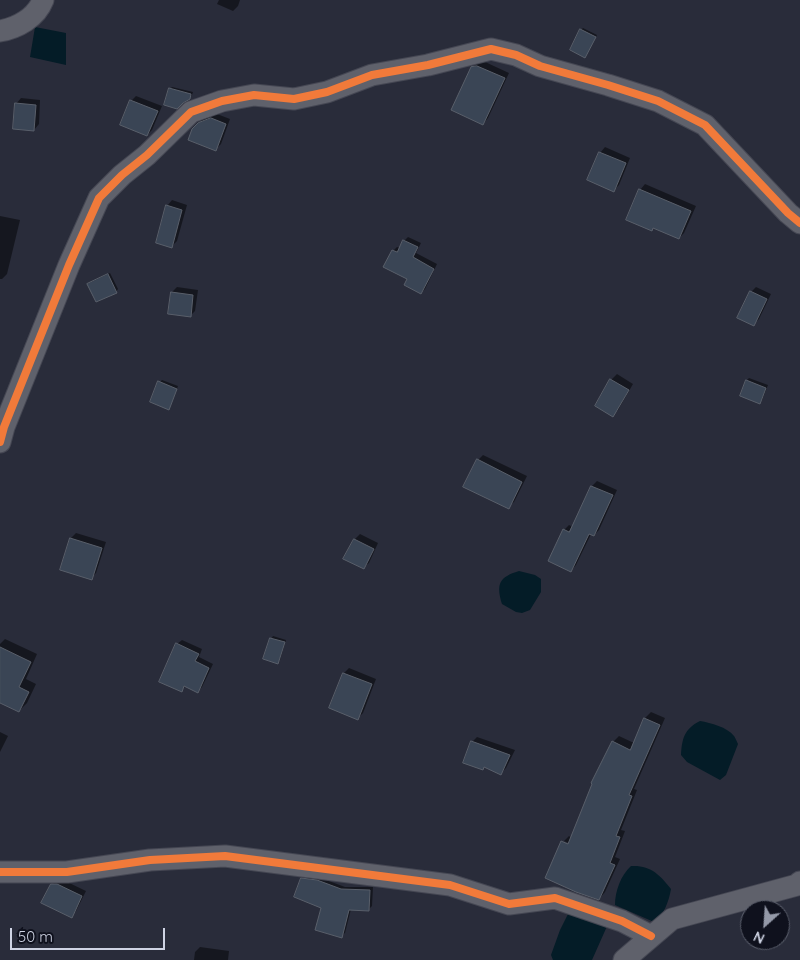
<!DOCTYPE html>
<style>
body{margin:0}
#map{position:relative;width:800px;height:960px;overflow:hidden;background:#292c3a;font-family:Quicksand,sans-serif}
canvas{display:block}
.north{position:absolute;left:740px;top:900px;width:50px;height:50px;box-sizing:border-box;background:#0f111d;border:1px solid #5b5f6c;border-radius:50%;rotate:206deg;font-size:14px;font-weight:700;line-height:20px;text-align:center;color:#ced3e3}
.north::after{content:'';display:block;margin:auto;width:18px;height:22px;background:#9499a8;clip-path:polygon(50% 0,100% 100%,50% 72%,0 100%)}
.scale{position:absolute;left:10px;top:928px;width:155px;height:22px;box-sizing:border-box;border:2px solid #ced3e3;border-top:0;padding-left:6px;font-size:15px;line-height:18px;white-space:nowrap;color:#ced3e3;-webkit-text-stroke:4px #0f111d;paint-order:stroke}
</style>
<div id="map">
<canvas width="800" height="960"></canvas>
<div class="north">N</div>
<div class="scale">50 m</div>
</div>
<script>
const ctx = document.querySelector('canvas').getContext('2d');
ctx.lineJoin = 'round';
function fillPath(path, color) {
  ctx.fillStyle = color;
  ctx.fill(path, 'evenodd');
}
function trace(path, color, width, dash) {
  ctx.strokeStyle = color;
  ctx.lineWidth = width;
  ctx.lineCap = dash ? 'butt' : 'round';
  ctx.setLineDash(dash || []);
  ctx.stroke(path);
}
fillPath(new Path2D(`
 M35,27L66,33V65L30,57Z
 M519,571L535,575L541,579V592L530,610L522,613L516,612L502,604C496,584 499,577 519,571Z
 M700,721C711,723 727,727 734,736C735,737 737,742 738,744L726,775L720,780L687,762L681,755C682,739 684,729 700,721Z
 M631,866C651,865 660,875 671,889C669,901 664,915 654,922L615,905C615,891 621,875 631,866Z
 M569,912L608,924L592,960H553L551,955L560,930Z`), '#041c27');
fillPath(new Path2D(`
 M219,0H240L238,6L233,11L217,4Z
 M583,28L597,35L585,56L581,30Z
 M483,61L509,73L488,118L483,124L472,68L478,62Z
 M172,87L193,92L192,95L189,98L170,89Z
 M136,96L162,106L152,130L147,135L131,101Z
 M21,98L40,100L39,124L34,130L16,104Z
 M217,114L230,119L221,144L215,150L193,129L204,118Z
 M605,147L630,158L619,185L614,190L600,153Z
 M645,184L696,206L684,233L679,238L640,190Z
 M172,200L187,205L177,241L172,246L167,206Z
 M0,216L20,220L7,274L2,279H0Z
 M408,237L421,243L416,253L437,264L425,289L421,293L409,279L393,251L397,247L400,248L404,241Z
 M110,273L118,289L116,292L91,282Z
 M177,287L198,290L195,311L190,316L172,292Z
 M756,287L771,294L759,319L754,324L751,292Z
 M617,374L633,384L618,410L613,415L596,405L612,379Z
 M749,378L768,385L762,400L759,403L741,396L747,380Z
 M162,380L178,386L170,406L160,382Z
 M483,455L527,476L514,502L508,507L478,460Z
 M597,481L617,490L599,530L594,535L591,534L576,565L571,571L564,530L569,525L573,527L592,486Z
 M76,533L106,542L96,573L91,578L71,538Z
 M360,534L378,543L369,563L363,568L355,539Z
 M273,636L286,640L280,660L278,662L271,639Z
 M5,639L37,654L26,679L36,684L27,703L19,711L0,703V644Z
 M182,640L202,649L199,657L213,664L202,687L198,691L186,686L181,690L177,644Z
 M349,668L376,679L363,713L358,718L344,673Z
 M651,712L665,718L634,789L637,790L621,830L625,831L615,857L620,859L605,892L599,899L577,891L547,877L562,842L563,841V843L574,848L575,846L564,841L569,836L572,838L594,783H593L613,742L619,736L634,743L645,718Z
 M0,732L8,736L0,752Z
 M477,737L515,750L506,768L501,773L486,766L483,769L472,742Z
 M306,876L321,878L345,887H373L372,906L368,910L351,909L345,933L341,936L302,879Z
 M57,880H63L86,891L76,911L71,916L52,885Z
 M200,947L229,951L228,960H194L195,952Z`), '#0007');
const building = new Path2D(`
 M580,29L596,37L585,58L570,50Z
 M477,66L505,78L483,125L451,110L471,67Z
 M169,88L191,94L190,99L183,103L177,109L164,105Z
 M130,100L158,111L147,136L120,125Z
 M15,103L36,105L34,131L13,129Z
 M211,118L226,124L216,151L188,140L192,129L198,123Z
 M599,152L626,163L614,192L587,180Z
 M639,189L691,211L679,239L653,228L652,231L626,220Z
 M166,205L182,210L172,248L156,243Z
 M403,240L418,247L413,257L434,269L421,294L404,285L407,279L383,267L392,250L397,252Z
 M108,274L117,293L96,302L87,284Z
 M750,291L767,299L754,326L737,318Z
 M171,292L193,295L191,317L168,314Z
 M610,379L629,390L613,417L595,406Z
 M746,380L766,388L760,404L740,396Z
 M158,381L177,389L169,410L150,402Z
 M477,459L522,482L509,509L463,487Z
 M591,486L613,495L594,536L589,534L571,572L548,561L563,529L569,532Z
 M70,538L102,548L92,580L60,570Z
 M354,539L374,549L364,569L343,559Z
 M270,638L285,642L278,664L263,659Z
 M176,643L199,654L195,661L209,668L198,693L184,686L182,692L159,682Z
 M0,647L31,662L19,687L29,692L19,712L0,703Z
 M343,673L372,684L358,720L329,708Z
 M644,718L660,725L629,795L632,796L616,836L620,837L610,863L615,865L599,900L576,892L545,878L561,841L568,844L592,784L591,783L612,741L630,750Z
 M471,741L510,755L501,775L484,767L483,770L463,763Z
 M301,878L317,880L341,889L370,890L369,911L349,910L342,938L315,930L321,908L294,897Z
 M51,884H57L82,896L72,918L41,903Z`);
fillPath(building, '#3a4555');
trace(building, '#595f6a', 1);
const street = new Path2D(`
 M0,31C17,28 36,18 43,0
 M0,442L4,427L69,265L99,198L122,175L147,155L191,112L222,101L254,95L294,99L327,92L372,75L428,65L491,49L516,55L540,66L608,85L658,101L705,125L788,213L800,223
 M0,872H67L150,860L225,856L450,885L509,904L555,898L622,921L651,936
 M624,960L672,919L797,885L800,882`);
trace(street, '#454753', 23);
trace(street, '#5f616b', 21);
trace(new Path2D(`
 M0,442L4,427L69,265L99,198L122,175L147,155L191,112L222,101L254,95L294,99L327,92L372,75L428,65L491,49L516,55L540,66L608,85L658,101L705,125L788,213L800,223
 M0,872H67L150,860L225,856L450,885L509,904L555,898L622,921L651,936`), '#f17a3a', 8);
</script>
